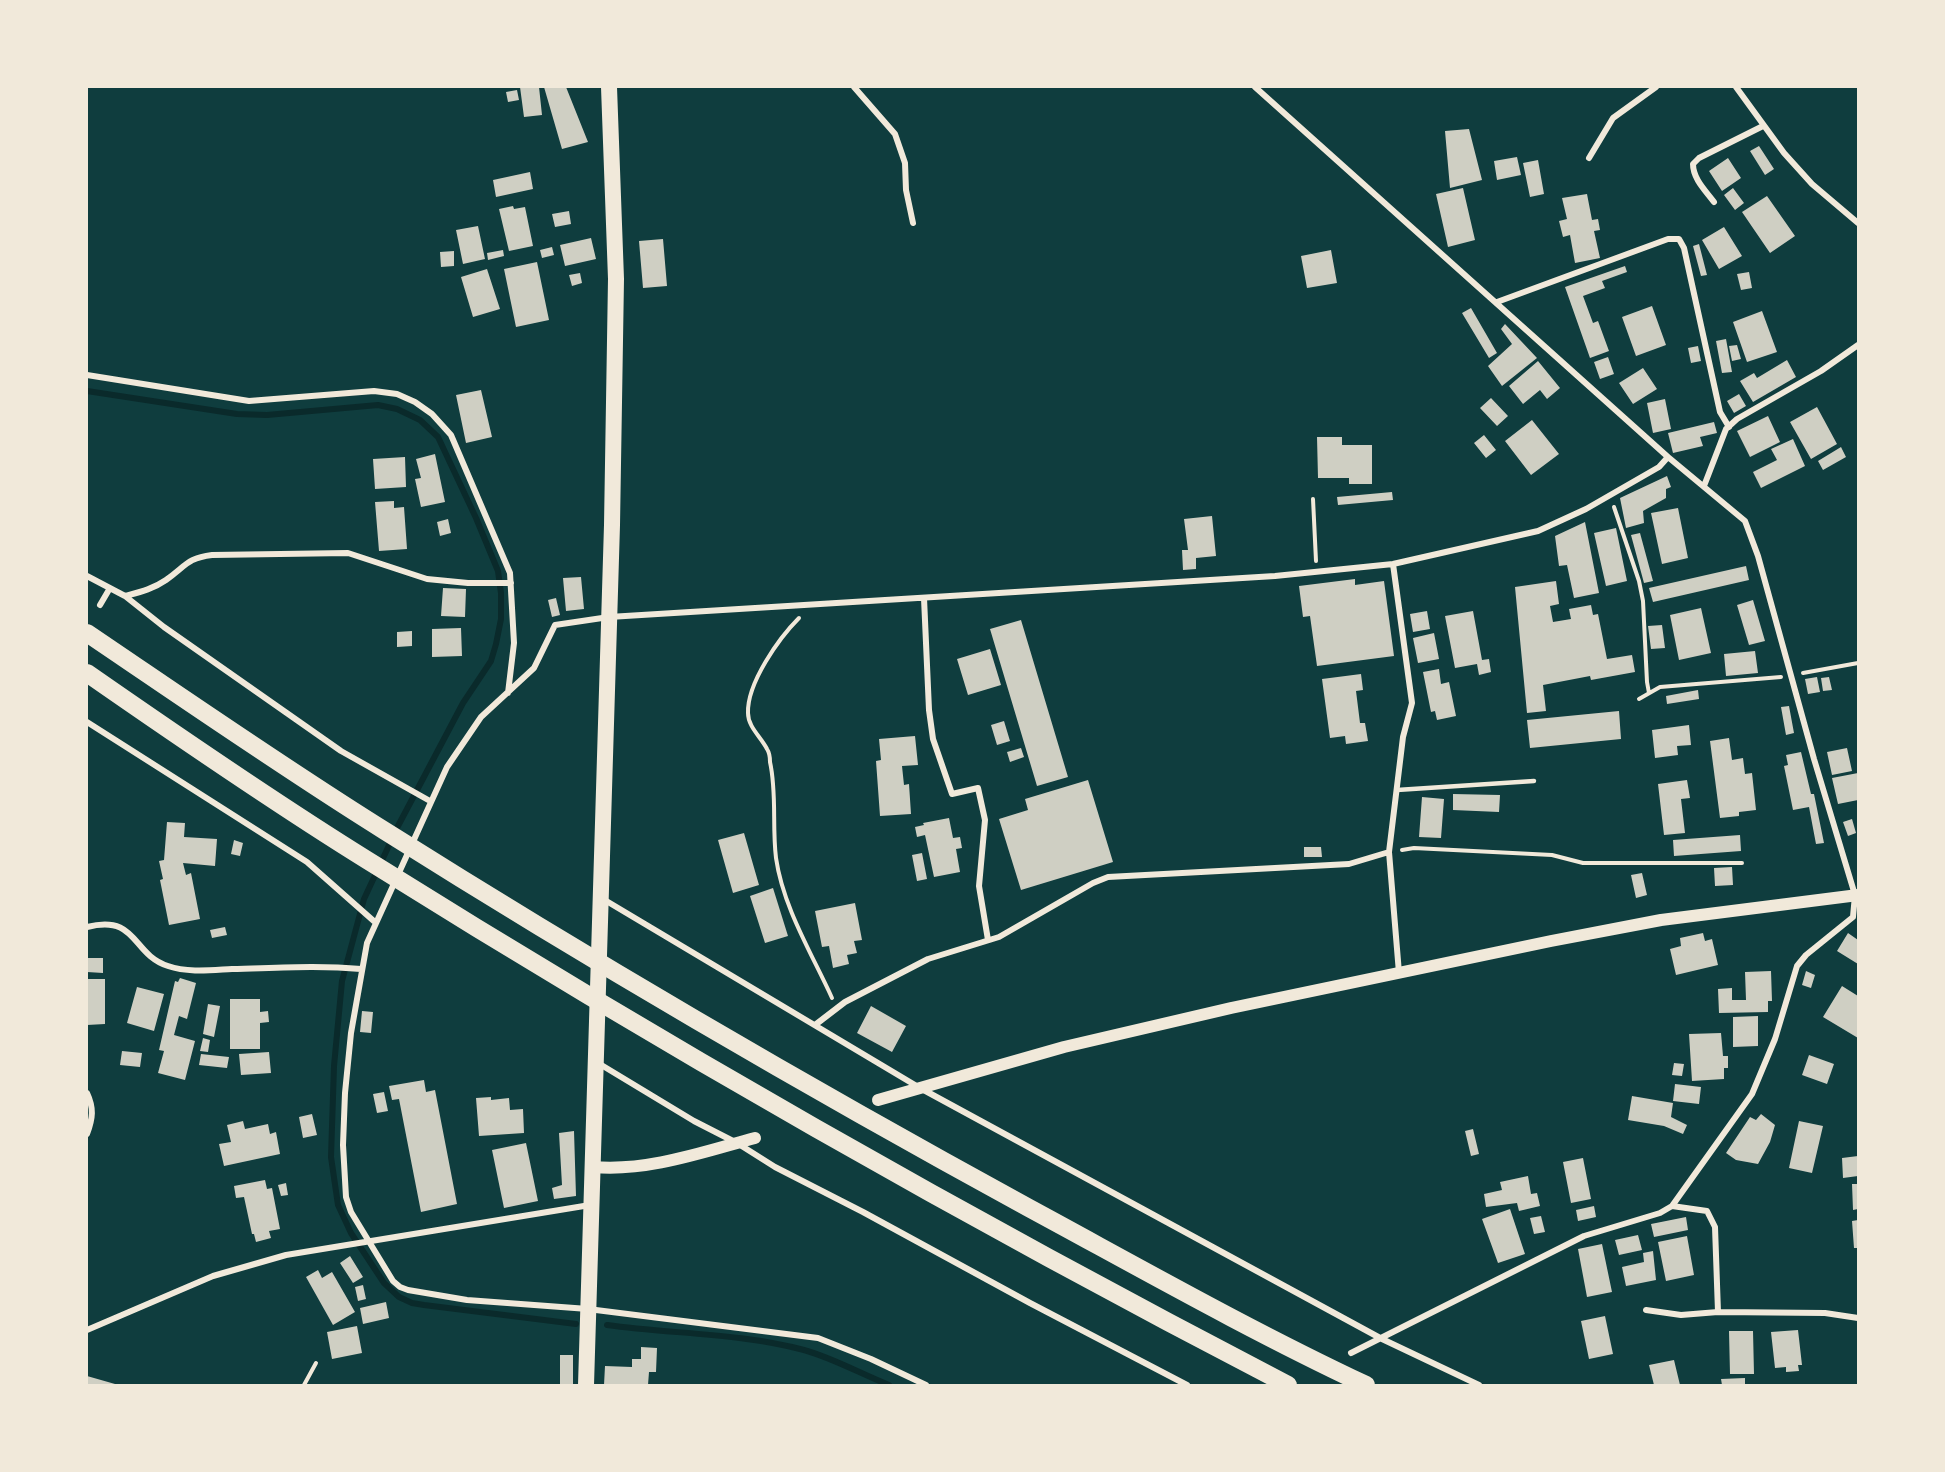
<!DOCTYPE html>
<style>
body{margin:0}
#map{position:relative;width:1945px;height:1472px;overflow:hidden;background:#0f3d3e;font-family:Figtree,sans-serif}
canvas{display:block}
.frame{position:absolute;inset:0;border:88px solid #f1e9da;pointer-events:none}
</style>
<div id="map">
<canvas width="1945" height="1472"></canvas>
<div class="frame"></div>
</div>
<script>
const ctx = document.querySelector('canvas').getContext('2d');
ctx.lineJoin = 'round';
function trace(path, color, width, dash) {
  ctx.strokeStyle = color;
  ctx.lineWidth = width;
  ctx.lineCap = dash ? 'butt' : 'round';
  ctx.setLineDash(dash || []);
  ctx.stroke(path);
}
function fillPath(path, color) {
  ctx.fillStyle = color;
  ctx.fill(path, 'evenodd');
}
trace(new Path2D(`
 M87,391L237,414L267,415L378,405L397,409L420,420L438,437L476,518L498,571L501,593V619L496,644L491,661L463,703L398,826L364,899L342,981L334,1066L331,1157L338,1205L351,1233L384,1283L399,1297L412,1303L424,1305L576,1324
 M607,1325C672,1334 740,1333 804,1350C833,1358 861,1374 889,1385`), '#0a2a2b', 6);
fillPath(new Path2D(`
 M520,87H539L542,115L524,117Z
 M544,87H566L588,142L562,149Z
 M517,90L519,100L508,102L506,92Z
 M1469,129L1482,180L1450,188L1445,131Z
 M1759,146L1774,169L1765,175L1750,151Z
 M1517,157L1521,175L1497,180L1494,161Z
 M1728,158L1741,178L1722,191L1709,171Z
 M1538,160L1544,194L1530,197L1523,163Z
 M530,172L533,189L496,197L493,180Z
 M1463,188L1475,240L1448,247L1436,194Z
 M1733,188L1744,203L1735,210L1724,195Z
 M1587,194L1592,220L1598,219L1600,230L1594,231L1600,258L1575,263L1570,235L1563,237L1559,221L1567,219L1562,198Z
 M1767,196L1795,236L1770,253L1742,212Z
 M513,206L514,209L525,207L533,246L509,251L499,209Z
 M569,211L571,224L555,227L552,214Z
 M478,226L485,259L463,264L456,230Z
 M1724,227L1742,256L1719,269L1702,240Z
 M591,238L596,259L565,266L560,245Z
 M663,239L667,286L643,288L639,241Z
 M1699,244L1707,275L1701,276L1693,246Z
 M552,247L554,255L542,258L540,250Z
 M503,250L504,256L488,260L487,253Z
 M1331,250L1337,283L1307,288L1301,256Z
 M454,251V266L441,267L440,252Z
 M537,262L549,320L516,327L504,269Z
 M1625,266L1627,272L1602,281L1605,288L1583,296L1593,323L1598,321L1609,351L1590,358L1565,287Z
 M487,269L500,309L473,317L461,277Z
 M1749,272L1752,288L1741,290L1737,274Z
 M580,273L582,283L572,286L569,275Z
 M1652,306L1666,345L1636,356L1622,317Z
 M1471,308L1497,353L1489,358L1462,313Z
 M1762,311L1777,352L1747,362L1733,322Z
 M1505,324L1537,358L1502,386L1488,366L1512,344L1501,329Z
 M1726,339L1732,372L1722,373L1716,341Z
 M1737,345L1741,359L1732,361L1729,346Z
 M1698,346L1701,361L1691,363L1688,348Z
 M1608,357L1614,374L1600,379L1594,362Z
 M1787,360L1796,377L1753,402L1740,381L1754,373L1757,378Z
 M1538,361L1560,388L1547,399L1540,390L1523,404L1509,386Z
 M1643,368L1657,389L1633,404L1619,383Z
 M481,390L492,437L466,443L456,395Z
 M1739,394L1746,406L1734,413L1727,401Z
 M1491,398L1508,416L1497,426L1480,408Z
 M1665,399L1671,429L1653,433L1647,403Z
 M1817,407L1837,444L1811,459L1790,422Z
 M1768,416L1780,442L1750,457L1737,431Z
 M1532,420L1559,454L1531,475L1505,441Z
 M1714,422L1717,433L1700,437L1703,446L1673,453L1668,433Z
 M1484,435L1496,450L1486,458L1474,443Z
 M1317,437H1342V445H1372V484H1349V478H1318Z
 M1793,439L1805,466L1761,488L1753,472L1777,460L1771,449Z
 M1841,447L1846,457L1823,470L1818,461Z
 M435,454L445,502L421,507L415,479L421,478L416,459Z
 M405,457L406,487L375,489L373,459Z
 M1667,476L1671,487L1666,489V498L1643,511L1644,523L1626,528L1620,498Z
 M1392,492L1393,500L1338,505L1337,497Z
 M394,501V508L404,507L407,549L379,551L375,502Z
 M1678,508L1688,558L1662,564L1651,513Z
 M1212,516L1216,556L1196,558V569L1183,570L1182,550H1188L1184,519Z
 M448,519L451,533L440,536L437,522Z
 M1585,522L1599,593L1574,598L1567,565L1559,566L1555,536Z
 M1616,528L1627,581L1606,586L1594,533Z
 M1640,533L1653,581L1644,583L1631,535Z
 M1746,566L1749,580L1653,602L1649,588Z
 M581,577L584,609L566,611L563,578Z
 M1355,579V585L1384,581L1394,656L1317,666L1310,616L1303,617L1299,586Z
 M1556,581L1559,604L1550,606L1553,622L1571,619L1569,609L1591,605L1593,615L1598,614L1607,659L1632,655L1635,672L1591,680L1590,676L1543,685L1546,711L1527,713L1515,587Z
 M443,588L466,589L465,617L441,616Z
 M556,598L560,615L552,617L548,600Z
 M1753,600L1765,641L1749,645L1737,605Z
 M1701,608L1711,653L1679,660L1670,615Z
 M1427,611L1430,629L1413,632L1410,614Z
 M1473,611L1482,660L1489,659L1491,672L1479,675L1477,664L1455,668L1445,616Z
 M1021,620L1068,777L1037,786L990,629Z
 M1662,625L1665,648L1651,649L1648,626Z
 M461,628L462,656L432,657V629Z
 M412,631V646L397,647V632Z
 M1434,633L1439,659L1418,663L1413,638Z
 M990,649L1001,685L968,695L957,659Z
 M1755,651L1758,673L1726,676L1724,654Z
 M1439,669L1441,684L1449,682L1456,716L1437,720L1435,711L1431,712L1423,672Z
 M1361,674L1363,690L1356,691L1360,723H1365L1368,741L1346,744L1345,736L1330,738L1322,679Z
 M1817,677L1820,692L1808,694L1805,679Z
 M1829,677L1832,690L1823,691L1821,678Z
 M1698,690L1699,699L1667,704L1666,696Z
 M1789,706L1794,733L1786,735L1781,707Z
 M1619,711L1621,739L1530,748L1527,720Z
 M1004,721L1010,741L997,745L991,725Z
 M1689,725L1691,745L1677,746L1678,755L1655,758L1652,730Z
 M915,736L918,765L902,766L904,785L909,784L911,814L880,816L876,761L881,760L879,739Z
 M1729,738L1732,760L1743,758L1745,774L1752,773L1756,810L1739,812V816L1720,818L1710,741Z
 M1021,748L1024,757L1010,762L1007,752Z
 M1847,748L1852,771L1832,775L1827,752Z
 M1801,752L1811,794H1814L1824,843L1816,844L1809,807L1793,810L1784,766L1788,765L1786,755Z
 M1858,773V800L1838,804L1832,778Z
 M1088,780L1113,862L1021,890L999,819L1028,810L1025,799Z
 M1687,780L1690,798L1681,799L1685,833L1664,835L1658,784Z
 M1453,794L1500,795L1499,812L1453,810Z
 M1422,797L1444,799L1441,838L1419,837Z
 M949,818L953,838L960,837L962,848L956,849L960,872L934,877L925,835L917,837L915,827L924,825L923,823Z
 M1852,819L1856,833L1848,836L1843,822Z
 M167,822L185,823L184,837L217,839L215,866L183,863L186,875L191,873L200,919L169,925L160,880L163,879L159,861L164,860Z
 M744,833L759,885L733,893L718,840Z
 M1740,835L1741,851L1674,856L1673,840Z
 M234,840L243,843L240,856L231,854Z
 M1304,847H1321L1322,857H1304Z
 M922,853L927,879L917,881L912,855Z
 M1732,867L1733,885L1715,886L1714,868Z
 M1642,873L1647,895L1636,898L1631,875Z
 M773,888L788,936L765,943L750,896Z
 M855,903L862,940L854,941L857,953L847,955L849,964L833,968L829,946L822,947L815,911Z
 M225,927L227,935L212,938L210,930Z
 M1703,933L1705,941L1712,939L1718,965L1676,975L1670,949L1681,946L1680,938Z
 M1848,933L1858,940V964L1837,951Z
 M87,958H103V973L87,972Z
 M1771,971L1772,1001H1768V1012L1719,1013L1718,989L1732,988V1000H1746L1745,972Z
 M1806,971L1815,975L1811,988L1802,985Z
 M180,978L196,983L187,1019L179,1016L174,1035L195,1041L185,1080L158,1073L164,1051L159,1050L175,981L178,982Z
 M87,979H105V1024L87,1025Z
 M1842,986L1858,996V1038L1823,1017Z
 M137,987L164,994L154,1031L127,1023Z
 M230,999H260V1012L268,1011L269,1022L260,1023V1049H230Z
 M208,1004L220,1006L214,1037L203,1034Z
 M871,1006L906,1026L892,1052L857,1033Z
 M362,1011L373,1012L371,1033L360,1032Z
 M1758,1016V1046L1733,1047V1017Z
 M1721,1033L1723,1056H1728V1068H1724V1079L1692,1081L1689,1034Z
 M203,1038L210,1040L208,1052L200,1051Z
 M122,1051L142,1053L140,1067L120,1065Z
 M269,1052L271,1073L241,1075L239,1054Z
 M201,1054L229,1057L227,1068L199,1065Z
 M1809,1055L1834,1064L1827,1084L1802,1075Z
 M1674,1063L1684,1064L1682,1076L1672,1075Z
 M424,1080L426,1092L435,1090L457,1204L421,1212L399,1099L392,1100L389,1086Z
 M1675,1084L1701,1087L1699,1104L1673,1101Z
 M384,1092L388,1111L377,1113L373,1094Z
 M1632,1096L1673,1103L1671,1117L1687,1125L1683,1134L1664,1126L1628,1120Z
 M491,1097V1100L509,1098L510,1110L523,1109L524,1133L479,1136L476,1098Z
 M312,1114L317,1135L303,1138L299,1117Z
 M1761,1114L1775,1125L1770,1142L1758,1164L1736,1160L1726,1153L1750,1117L1756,1120Z
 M243,1121L245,1129L268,1124L270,1134L276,1132L280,1154L224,1166L219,1144L231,1142L227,1125Z
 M1799,1121L1823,1126L1812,1173L1789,1168Z
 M1473,1129L1479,1154L1471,1156L1465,1131Z
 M574,1131L576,1196L554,1199L552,1188L562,1185L559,1133Z
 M526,1143L538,1201L504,1208L492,1150Z
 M1858,1156V1176L1843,1178L1842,1158Z
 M1583,1158L1591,1199L1571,1203L1563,1162Z
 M1528,1176L1531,1194L1537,1193L1540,1206L1519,1211L1517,1203L1486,1207L1484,1194L1502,1190L1500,1182Z
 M265,1180L267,1189L272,1188L280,1229L269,1231L271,1238L256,1242L254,1234H252L244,1197L236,1198L234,1186Z
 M286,1183L288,1195L281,1196L278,1185Z
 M1852,1184H1858V1209L1853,1210Z
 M1594,1206L1596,1217L1578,1221L1576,1210Z
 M1510,1209L1525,1254L1498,1263L1482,1219Z
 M1541,1216L1545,1232L1534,1234L1530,1218Z
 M1686,1217L1688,1230L1654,1237L1651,1224Z
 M1858,1220V1248H1854L1852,1221Z
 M1638,1235L1642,1250L1619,1255L1615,1240Z
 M1687,1236L1694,1275L1666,1281L1658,1242Z
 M1602,1244L1612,1292L1587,1297L1578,1249Z
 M1653,1251L1656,1280L1626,1286L1622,1267L1644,1262L1643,1253Z
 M350,1256L363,1277L353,1283L340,1263Z
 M318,1270L322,1278L332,1272L355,1312L333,1325L306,1277Z
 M363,1285L366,1299L358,1301L355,1287Z
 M386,1302L389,1318L363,1324L360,1308Z
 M1605,1316L1613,1354L1589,1359L1581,1321Z
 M357,1326L362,1353L332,1359L327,1332Z
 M1798,1330L1802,1365H1798L1799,1371L1786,1372V1367L1775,1368L1771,1332Z
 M1729,1331H1753L1754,1374H1730Z
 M641,1347L657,1348L656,1372H649L648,1385H604L605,1366L632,1367V1359H641Z
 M560,1355H573V1385H560Z
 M1674,1360L1680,1385H1654L1649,1365Z
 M87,1376L115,1384V1385H87Z
 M1745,1378V1385H1722L1721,1379Z`), '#cfcfc3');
trace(new Path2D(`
 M1313,499L1316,561
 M1614,507L1639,581L1643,601L1647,682L1649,693
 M799,618C779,638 747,683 748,713C748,727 761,737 767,749C769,752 770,758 770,762C777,793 772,826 776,858C783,907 812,954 832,998
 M1803,673L1858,663
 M1639,699L1660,687L1781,677
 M1402,850L1414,848L1552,855L1583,863H1742
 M304,1385L316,1363`), '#f1e9da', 4);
trace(new Path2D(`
 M1397,790L1534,781`), '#f1e9da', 4.5);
trace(new Path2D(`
 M854,87L895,134L905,163L906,190L913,223
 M1255,87L1668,457L1745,521L1758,556L1814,759L1855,895L1853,917L1806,955L1797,966L1775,1039L1752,1094L1672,1206L1660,1213L1584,1236L1351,1353
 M1736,87L1784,153L1812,184L1858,223
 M1589,158L1613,118L1656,87
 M1714,202C1706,191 1693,179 1693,164L1699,158L1763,126
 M1497,302L1668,239H1679L1684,248L1720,412L1729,427
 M87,375L249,401L374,391L397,394L415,402L432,414L451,435L510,573L514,643L508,693
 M1704,486L1726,429L1737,419L1821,371L1858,345
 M1393,564L1412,703L1403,737L1389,852L1399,973
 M87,576L125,596L164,627L341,751L430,801
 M125,596C140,592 153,589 166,580C186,566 187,558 212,555L348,553L427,579L468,583H511
 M924,598L929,710L933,739L952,794L978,788L985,820L979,886L988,940
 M100,605L110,588
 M87,722L307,862L376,923
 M603,899L920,1088L1382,1339L1479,1385
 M87,927C138,914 131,954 168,966C188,973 212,970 232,969C275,968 318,965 361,969
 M815,1025L845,1002L928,959L999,937L1093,883L1108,877L1349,864L1389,852
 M598,1063L694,1121L737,1143L775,1167L863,1212L1030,1303L1187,1385
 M87,1093C94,1108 93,1118 87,1134
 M1672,1206L1707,1211L1715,1227L1718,1312
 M1646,1310L1681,1315L1718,1312L1825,1313L1858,1318
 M87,1330L213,1276L286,1255L590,1205
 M926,1385L871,1359L818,1338L588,1309L467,1300L408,1290L400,1287L393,1281L351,1212L346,1197L343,1145L345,1093L351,1033L367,943L447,767L481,717L534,668L555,625L609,617L1275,576L1393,564L1538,531L1586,509L1659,467L1668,457`), '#f1e9da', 6);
trace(new Path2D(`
 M878,1100L1064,1047L1231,1008L1551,941L1661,920L1858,895
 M593,1167C647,1172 703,1152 755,1138`), '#f1e9da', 12);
trace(new Path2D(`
 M586,1385L612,525L616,279L609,87`), '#f1e9da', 16);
trace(new Path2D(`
 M87,633C186,700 284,768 385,831C596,964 811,1089 1029,1208C1140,1268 1251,1331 1366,1385
 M87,673C179,737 272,801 367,860C667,1048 974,1222 1288,1385`), '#f1e9da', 18);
</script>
